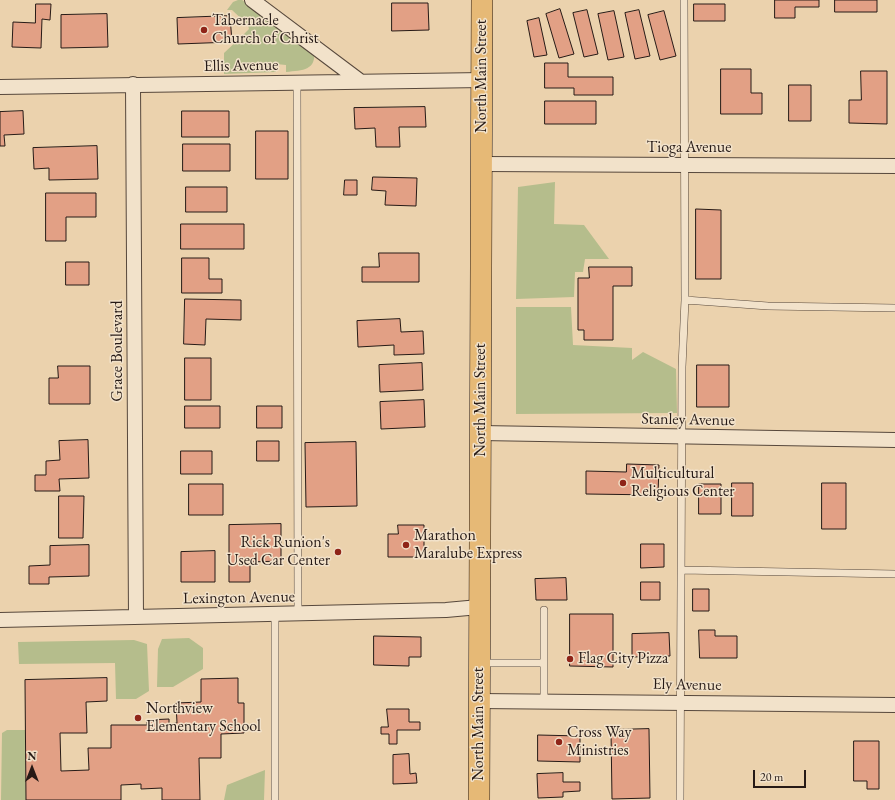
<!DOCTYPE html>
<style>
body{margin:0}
#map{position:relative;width:895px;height:800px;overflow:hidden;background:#ebd2ad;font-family:"EB Garamond",serif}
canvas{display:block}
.north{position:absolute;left:12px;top:748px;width:40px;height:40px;-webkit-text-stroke:3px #f2e2ca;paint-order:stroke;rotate:0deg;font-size:11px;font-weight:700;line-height:16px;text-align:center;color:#261a16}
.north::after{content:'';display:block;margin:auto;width:14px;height:18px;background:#261a16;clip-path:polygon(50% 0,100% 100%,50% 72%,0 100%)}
.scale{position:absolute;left:753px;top:770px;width:53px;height:18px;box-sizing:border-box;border:2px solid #261a16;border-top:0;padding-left:5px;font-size:12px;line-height:14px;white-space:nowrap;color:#261a16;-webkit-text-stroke:3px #f2e2ca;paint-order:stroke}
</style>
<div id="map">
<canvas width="895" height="800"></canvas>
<div class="north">N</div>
<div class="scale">20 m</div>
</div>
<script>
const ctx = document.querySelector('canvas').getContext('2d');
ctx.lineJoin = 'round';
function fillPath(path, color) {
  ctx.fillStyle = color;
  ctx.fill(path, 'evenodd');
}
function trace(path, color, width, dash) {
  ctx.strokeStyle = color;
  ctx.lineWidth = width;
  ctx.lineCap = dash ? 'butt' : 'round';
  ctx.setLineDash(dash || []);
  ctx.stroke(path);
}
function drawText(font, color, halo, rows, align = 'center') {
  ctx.font = font + ' "EB Garamond",serif';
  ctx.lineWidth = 3;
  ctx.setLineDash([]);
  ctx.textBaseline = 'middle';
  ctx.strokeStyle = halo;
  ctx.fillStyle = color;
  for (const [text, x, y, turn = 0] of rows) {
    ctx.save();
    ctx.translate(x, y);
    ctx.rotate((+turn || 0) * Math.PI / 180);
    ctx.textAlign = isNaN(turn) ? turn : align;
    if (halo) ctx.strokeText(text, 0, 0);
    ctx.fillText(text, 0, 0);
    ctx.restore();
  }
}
fillPath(new Path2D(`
 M238,0H242L314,49C317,71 303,70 286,72V65L276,64V72L224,74V53L240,38L244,42L247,40L242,36L249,29L248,25L232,10H227L233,2Z
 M555,182L554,224L584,225L609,259H585L583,272H575L574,297L516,299L518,187Z
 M516,307H571L573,345L632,348V360L643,352L676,369L677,413L516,414Z
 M189,638L203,648V669L173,687H157L158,649L162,639Z
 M134,640L147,644L149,691L136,699H116L115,663L19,664L18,642Z
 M7,730H25L26,800H1L2,733Z
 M265,770L264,800H224L227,785Z`), '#b5bd8c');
const building = new Path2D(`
 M775,0H819V7H795V18H775Z
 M835,0H877V12H835Z
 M392,3H428L429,30L392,31Z
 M36,4H51L50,20L42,19L41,48L12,47L13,22L35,23Z
 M694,4H725V21H694Z
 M560,9L574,54L559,58L546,14Z
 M587,10L598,54L584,57L573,13Z
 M639,10L650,56L635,59L625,13Z
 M614,11L624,57L608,60L598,14Z
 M664,11L676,56L660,60L648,15Z
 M107,14L108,47L61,48V15Z
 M230,16L232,42L178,44L177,18Z
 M539,18L547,55L534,57L527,21Z
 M545,63H568V77H613V95H574V88H545Z
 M721,69H751V93H762V114H721Z
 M861,71H887V124L849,123V100H861Z
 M789,85H811V121H789Z
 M545,101H596V124H545Z
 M425,107L426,127H399L400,147H376L375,128L355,129L354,108Z
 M23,111L24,134L4,135L5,146H0V112Z
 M182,111H229V137H182Z
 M256,131H288V179H256Z
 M183,144H230V171H183Z
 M97,146L98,179L49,180V168L34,169L33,148Z
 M373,177L417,178L416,206L385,205L386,191L372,190Z
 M345,180H357V195H344Z
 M186,187H227V212H186Z
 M46,193H96V217H66V241H46Z
 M696,209L721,210V279H696Z
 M181,224H244V249H181Z
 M379,253H419V282H362V267H379Z
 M182,258H209V279H222V293H182Z
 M66,262H89V285H66Z
 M589,267H632V286H613V340H584V330H578V278H589Z
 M185,299L241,300V320L206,319L205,345L184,344Z
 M400,319L401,332L423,331L424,354L394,355V345L358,347L357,321Z
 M185,358H211V400H185Z
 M422,363L423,390L380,392L379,365Z
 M697,365H729V407H697Z
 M58,366H90V404H49V378H58Z
 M424,400L425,427L381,429L380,402Z
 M185,406H220V428H185Z
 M257,406H282V428H257Z
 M88,440L89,478L59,479L60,491H35V475H46V461L60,460L59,441Z
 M257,441H279V461H257Z
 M356,442L357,506L306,507L305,443Z
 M181,451H212V474H181Z
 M627,464L659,465L658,495L586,494V471L626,472Z
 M732,483H753V516H732Z
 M822,483H846V529H822Z
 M189,484H223V515H189Z
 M699,484H721V514H699Z
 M59,496H84L83,538H59Z
 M281,524V561L250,562V582H229V525Z
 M398,525H424V557H388V534H398Z
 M641,544H664V567L641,568Z
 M89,545V576L49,577V584H29V566L50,565V546Z
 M215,551V582H181V552Z
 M566,578L567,600H536L535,579Z
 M641,582H660V600H641Z
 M693,589H709V611H693Z
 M570,614H613V667L570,666Z
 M699,630H715V636H737V658H700Z
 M669,633L670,656L632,657V634Z
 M374,636L421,637V657H409V666L374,665Z
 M107,678V701L86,702L87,733H60L61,771L89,770L88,748H111V725H147V720L169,719V724L177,723L176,703L201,702V679L238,678V703H244V733L221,734V758H199L200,800H162V788L141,789V784L121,785V800H26L25,680Z
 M387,709H409V722H420V730H397V744H389V734H381V727H388Z
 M649,729L650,798L612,799L611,730Z
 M538,735L580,736V762L538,761Z
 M854,741H879V789H867V781H854Z
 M409,754L410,774L416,773L417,783L393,784V755Z
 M563,773V782H580V791L563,792V797L538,798L537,774Z`);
fillPath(building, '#e2a085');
trace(building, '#261a16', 1);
const lane = new Path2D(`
 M297,82L298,613
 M685,300L768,306L895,308
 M682,570L895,574
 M480,663H544
 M544,701V610
 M275,800V614
 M680,800L682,367L685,300L684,0`);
const street = new Path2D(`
 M252,0L360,81
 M133,84L136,617
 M0,87L483,80
 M482,164L895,166
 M481,433L895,440
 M0,620L446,610L479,607
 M479,701L895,705`);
const primary = new Path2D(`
 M479,800L482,0`);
trace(lane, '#57483c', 8);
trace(street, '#57483c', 16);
trace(primary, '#261a16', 22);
trace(lane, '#f2e2ca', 7);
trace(street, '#f2e2ca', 14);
trace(primary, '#e6b976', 21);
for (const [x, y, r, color] of [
 [204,30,4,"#8f2418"],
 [623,483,4,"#8f2418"],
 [406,545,4,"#8f2418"],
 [338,552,4,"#8f2418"],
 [570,659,4,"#8f2418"],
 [138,718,4,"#8f2418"],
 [559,742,4,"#8f2418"]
]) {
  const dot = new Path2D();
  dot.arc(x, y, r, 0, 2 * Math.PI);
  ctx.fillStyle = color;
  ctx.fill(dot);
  trace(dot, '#f2e2ca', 1.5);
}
drawText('16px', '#261a16', '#f2e2ca', [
 ["Tabernacle",212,21],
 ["Church of Christ",212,39],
 ["Multicultural",631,474],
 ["Religious Center",631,492],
 ["Marathon",414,536],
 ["Maralube Express",414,554],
 ["Rick Runion's",330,543,"right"],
 ["Used Car Center",330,561,"right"],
 ["Flag City Pizza",578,659],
 ["Northview",146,709],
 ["Elementary School",146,727],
 ["Cross Way",567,733],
 ["Ministries",567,751]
], 'left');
drawText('16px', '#261a16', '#f2e2ca', [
 ["Ellis Avenue",241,66,-1],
 ["North Main Street",482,76,-90],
 ["Tioga Avenue",689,148],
 ["Grace Boulevard",118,351,-90],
 ["North Main Street",481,400,-90],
 ["Stanley Avenue",688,420,1],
 ["Lexington Avenue",239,598,-1],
 ["Ely Avenue",687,685,1],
 ["North Main Street",479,724,-90]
]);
</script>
